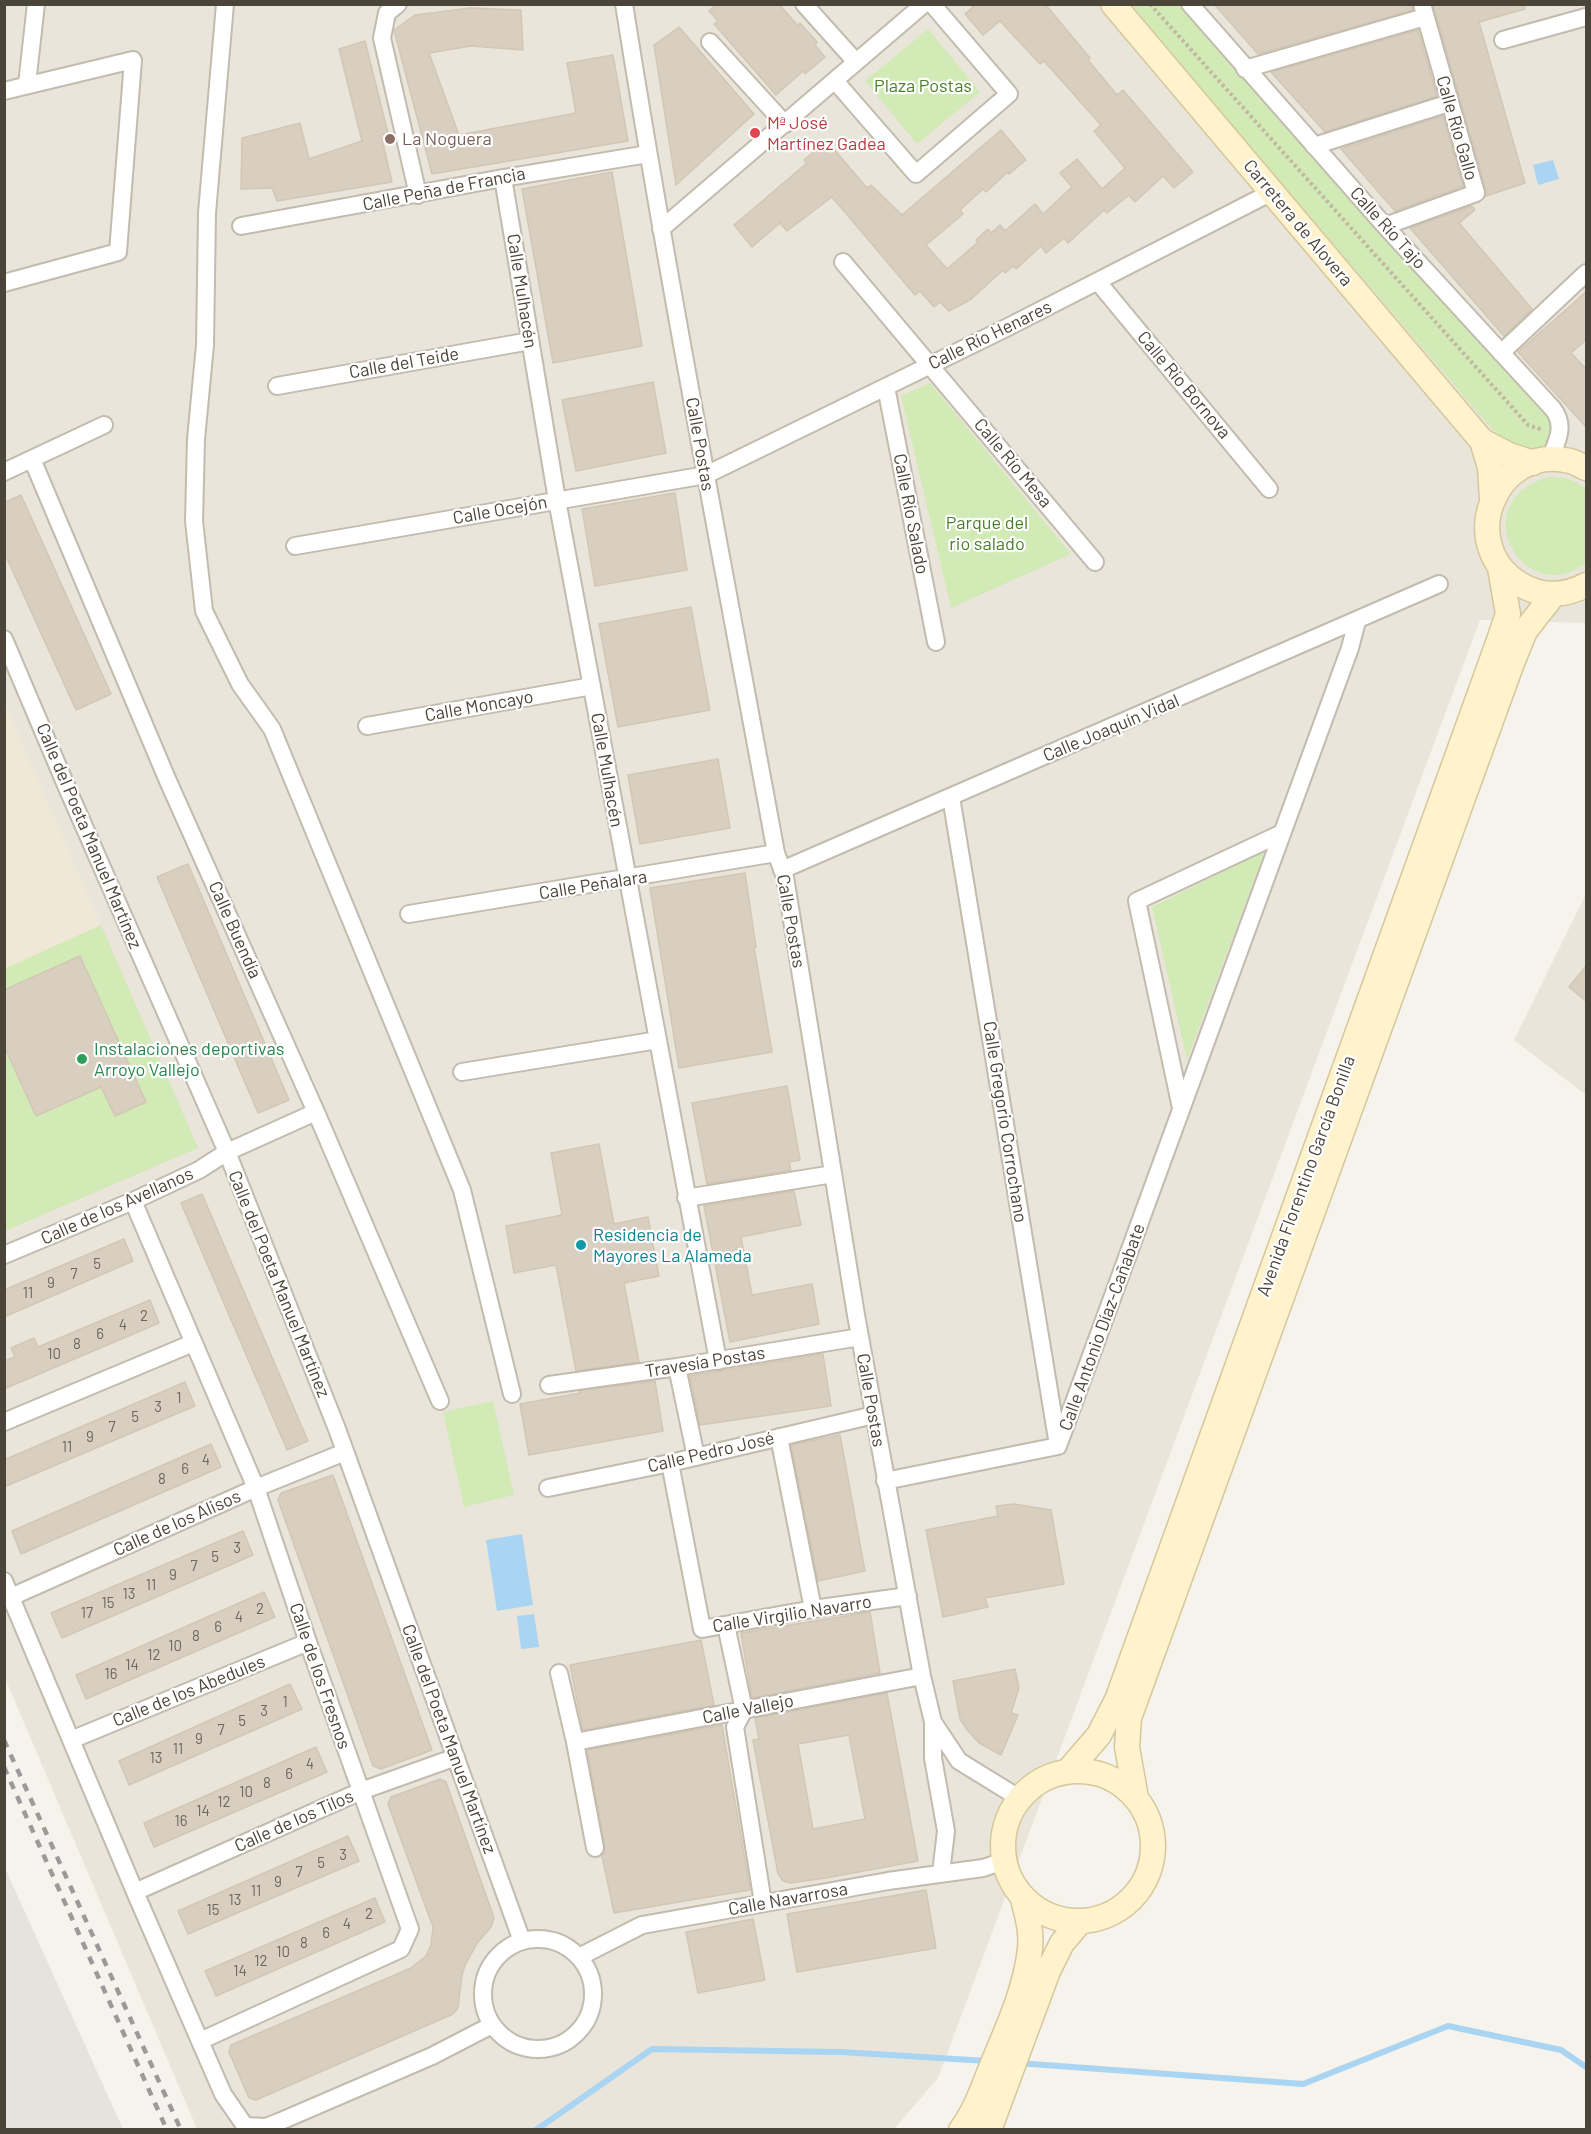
<!DOCTYPE html>
<meta charset="utf-8">
<style>
body{margin:0}
#map{position:relative;width:1591px;height:2134px;overflow:hidden;background:#f6f3ec;font-family:Barlow,sans-serif}
canvas{display:block}
.frame{position:absolute;inset:0;border:6px solid #4b4439;pointer-events:none}
</style>
<div id="map">
<canvas width="1591" height="2134"></canvas>
<div class="frame"></div>
</div>
<script>
const ctx = document.querySelector('canvas').getContext('2d');
ctx.lineJoin = 'round';
function fillPath(path, color) {
  ctx.fillStyle = color;
  ctx.fill(path, 'evenodd');
}
function trace(path, color, width, dash) {
  ctx.strokeStyle = color;
  ctx.lineWidth = width;
  ctx.lineCap = dash ? 'butt' : 'round';
  ctx.setLineDash(dash || []);
  ctx.stroke(path);
}
function drawText(font, color, halo, rows, align = 'center') {
  ctx.font = font + ' Barlow,sans-serif';
  ctx.lineWidth = 4.5;
  ctx.setLineDash([]);
  ctx.textBaseline = 'middle';
  ctx.strokeStyle = halo;
  ctx.fillStyle = color;
  for (const [text, x, y, turn = 0] of rows) {
    ctx.save();
    ctx.translate(x, y);
    ctx.rotate((+turn || 0) * Math.PI / 180);
    ctx.textAlign = isNaN(turn) ? turn : align;
    if (halo) ctx.strokeText(text, 0, 0);
    ctx.fillText(text, 0, 0);
    ctx.restore();
  }
}
fillPath(new Path2D(`
 M4,5H1586V623L1480,620L938,2078L894,2129H197L5,1678Z
 M1586,894V1095L1514,1040Z`), '#eae5da');
fillPath(new Path2D(`
 M4,1868H5L123,2129H5Z`), '#e6e2dd');
fillPath(new Path2D(`
 M4,702L101,925L5,969H4Z`), '#efe8d6');
fillPath(new Path2D(`
 M1132,5H1181L1239,72L1559,428L1557,445L1525,449L1504,443L1198,86Z
 M928,29L980,92L917,144L865,81Z
 M930,383L1071,554L951,608L901,396Z
 M1548,477C1563,477 1574,479 1586,489V562C1529,612 1459,505 1548,477Z
 M1265,851L1187,1060L1152,907Z
 M101,925L198,1148L5,1231L4,969Z
 M493,1401L514,1495L464,1507L443,1412Z`), '#d2eab5');
fillPath(new Path2D(`
 M1553,160L1559,179L1538,185L1533,165Z
 M522,1534L533,1605L497,1611L486,1540Z
 M534,1614L539,1647L521,1649L517,1616Z`), '#a9d4f2');
trace(new Path2D(`
 M1018,2063L1303,2084L1448,2026L1561,2050L1586,2067
 M536,2130L652,2049L841,2052L987,2061`), '#a9d4f2', 6);
const building = new Path2D(`
 M717,4H779L798,26L800,23L817,42L815,45L825,57L805,74L803,71L776,95L714,24L718,21L709,11Z
 M976,4H1045L1090,58L1088,60L1117,95L1123,90L1193,172L1174,188L1163,176L1135,202L1129,195L1107,213L1104,210L1068,243L1064,238L1046,253L1041,246L1016,269L1013,266L1005,273L1003,270L970,300L949,311L940,302L934,307L920,291L915,295L832,197L787,231L780,223L752,247L734,225L807,163L804,160L827,141L867,188L871,185L902,215L1001,130L1026,160L1009,174L1008,172L986,192L983,189L960,210L963,214L926,245L947,269L978,242L976,240L988,229L991,233L1000,225L1005,231L1035,204L1043,214L1072,187L1060,173L1077,159L1102,189L1125,168L1094,131L1101,125L1044,61L1040,64L1000,21L983,35L965,14Z
 M1214,4H1412L1413,10L1258,54Z
 M1433,4H1524L1525,9L1479,22L1525,183L1486,196V190Z
 M470,8L521,10L523,50L471,46L429,53L459,135L576,113L567,63L613,55L628,141L432,174L394,30L415,15Z
 M679,27L754,114L676,185L654,45Z
 M1418,30L1437,96L1325,132L1271,72Z
 M365,41L388,133L381,135L392,182L277,201L272,188L241,189L242,138L300,123L309,159L362,141L339,49Z
 M1443,116L1463,186L1395,211L1341,149Z
 M612,172L642,346L553,363L522,189Z
 M1472,206L1475,210L1459,223L1532,309L1504,336L1410,228Z
 M1587,291V339L1571,353L1587,370V428L1518,352Z
 M653,382L666,453L576,471L562,400Z
 M675,493L687,570L595,586L582,509Z
 M21,495L111,694L76,710L4,552V503Z
 M691,607L710,710L618,727L599,624Z
 M718,759L730,828L640,844L628,775Z
 M188,864L289,1100L258,1113L157,877Z
 M745,873L756,947H754L772,1052L679,1068L650,888Z
 M80,956L146,1102L115,1116L101,1087L36,1116L4,1046V990Z
 M1587,965V1002L1569,987Z
 M787,1086L800,1160L789,1162L791,1170L707,1184L692,1103Z
 M599,1144L614,1224L648,1217L659,1276L624,1283L639,1362L576,1371L556,1265L514,1273L506,1226L562,1215L551,1153Z
 M794,1191L801,1225L741,1237L752,1295L812,1284L819,1324L730,1342L704,1206Z
 M202,1194L308,1441L287,1450L181,1203Z
 M124,1239L133,1261L4,1317V1290Z
 M150,1300L159,1323L4,1389V1361L15,1357L11,1348L34,1338L38,1347Z
 M823,1354L831,1406L700,1425L690,1376Z
 M655,1381L663,1431L529,1455L520,1404L580,1393L579,1391Z
 M185,1382L195,1406L4,1487V1460Z
 M840,1435L865,1571L818,1581L791,1445Z
 M211,1444L221,1467L21,1554L12,1531Z
 M333,1475L432,1750L381,1769L373,1766L278,1500L281,1493Z
 M1014,1504L1051,1510L1064,1584L985,1598L988,1607L943,1617L926,1530L998,1516L996,1506Z
 M243,1531L253,1555L62,1638L51,1613Z
 M264,1592L275,1617L86,1699L76,1675Z
 M870,1612L880,1673L752,1698L741,1633Z
 M701,1640L714,1705L583,1730L570,1665Z
 M1015,1669L1019,1688L1011,1713L1018,1715L1001,1755L979,1743L968,1731L960,1719L953,1681Z
 M290,1684L302,1709L129,1785L119,1761Z
 M887,1693L918,1861L826,1878L791,1883L783,1881L778,1874L753,1740L759,1739L755,1718ZM849,1735L865,1819L813,1829L798,1744Z
 M722,1725L750,1890L614,1913L602,1856L605,1846L587,1750Z
 M316,1747L327,1772L154,1847L144,1823Z
 M440,1779L446,1782L494,1918L491,1927L478,1942L465,1965L462,1975L458,2008L453,2014L256,2100L249,2098L229,2052L231,2045L411,1968L426,1956L431,1945L433,1927L388,1804L391,1797Z
 M348,1836L359,1861L188,1934L178,1911Z
 M926,1890L936,1948L797,1972L787,1914Z
 M375,1898L385,1922L216,1996L205,1971Z
 M753,1919L765,1980L698,1993L686,1932Z`);
fillPath(building, '#d8cfc1');
trace(building, '#d3c7b4', 1.5);
const street = new Path2D(`
 M225,4L207,213L205,345L196,439L194,521L204,611L240,684L272,729L462,1190L512,1394
 M398,4L387,13L382,38L418,195
 M624,4C669,288 724,570 776,853L785,877L856,1315L922,1676L933,1722L959,1761L1019,1798
 M804,4L856,62
 M1190,4L1385,226L1553,409C1566,426 1557,441 1550,459
 M1503,40L1586,17
 M710,42L785,124
 M1245,69L1425,17
 M836,82L916,174L1009,94L932,4
 M27,84L36,4
 M4,91L133,60L118,252L4,283
 M1314,146L1449,103
 M503,178L557,500L718,1361
 M241,226L503,178L648,154
 M1385,226L1476,193L1422,4
 M661,229L924,4
 M843,262L1095,562
 M1098,282L1269,489
 M1501,353L1586,273
 M277,386L530,341
 M886,387L936,642
 M32,459L168,781L316,1112L440,1401
 M4,472L104,425
 M295,546L706,475L1006,328L1272,192
 M4,639L68,790L227,1152L337,1429L522,1941
 M367,726L592,686
 M951,797L1058,1445
 M782,870L1439,584
 M409,914L776,853
 M462,1072L658,1040
 M1181,1108L1137,901L1282,833
 M686,1198L833,1174
 M133,1201L256,1488L308,1642L410,1929L401,1949L200,2041
 M4,1255L133,1201L199,1170L227,1152L316,1112
 M677,1367L696,1457
 M549,1385L677,1367L860,1337
 M4,1422L193,1343
 M779,1437L813,1609
 M670,1463L702,1629L813,1609L908,1596
 M885,1481L1058,1446L1350,648L1357,621
 M548,1488L670,1463L874,1415
 M4,1581L135,1892L223,2094L245,2126L266,2127L281,2121L432,2056L492,2025
 M11,1597L256,1488L345,1452
 M726,1625L744,1710L735,1727L763,1903
 M559,1673L575,1742L595,1848
 M933,1722V1758L946,1831L941,1873
 M71,1740L308,1642
 M575,1742L922,1676
 M135,1892L361,1791L456,1757
 M483 1994a55 55 0 1 1 110 0a55 55 0 1 1-110 0Z
 M579,1957L642,1925L888,1881L983,1868L1004,1861`);
const secondary = new Path2D(`
 M1113,4L1482,441L1490,467L1492,499
 M1482,441L1509,455L1533,463
 M1586,468C1581,466 1575,462 1570,461C1493,442 1453,551 1525,587C1545,597 1567,595 1586,585
 M1068,1771L1099,1735L1117,1700L1498,643L1508,614L1500,568
 M1003 1846a75 75 0 1 1 150 0a75 75 0 1 1-150 0Z
 M1136,1798L1127,1747L1129,1718L1512,663L1525,631L1553,595
 M961,2130C976,2110 984,2085 993,2063C1008,2027 1026,1988 1030,1949C1032,1931 1027,1915 1023,1899
 M989,2130L1048,1971L1062,1943L1079,1923`);
trace(street, '#c2bbae', 20);
trace(secondary, '#d6c79b', 27);
trace(new Path2D(`
 M1150,4L1528,425L1543,430`), '#c4b79f', 4, [3, 3]);
trace(street, '#fff', 16);
trace(secondary, '#fff3cd', 24);
trace(new Path2D(`
 M4,1740L181,2130
 M4,1767L167,2130`), '#9a9a9a', 4.5, [8, 8]);
for (const [x, y, r, color] of [
 [755,133,6,"#e0444e"],
 [390,139,6,"#8d6e63"],
 [82,1059,6,"#2e9e5b"],
 [581,1245,6,"#0f9aa8"]
]) {
  const dot = new Path2D();
  dot.arc(x, y, r, 0, 2 * Math.PI);
  ctx.fillStyle = color;
  ctx.fill(dot);
  trace(dot, '#fff', 2);
}
drawText('15px', '#6e675b', null, [
 ["5",97,1264],
 ["7",74,1274],
 ["9",51,1283],
 ["11",28,1293],
 ["2",144,1316],
 ["4",123,1325],
 ["6",100,1334],
 ["8",77,1344],
 ["10",54,1354],
 ["1",179,1398],
 ["3",158,1407],
 ["5",135,1417],
 ["7",112,1427],
 ["9",90,1437],
 ["11",67,1447],
 ["4",206,1460],
 ["6",185,1469],
 ["8",162,1479],
 ["3",237,1548],
 ["5",215,1557],
 ["7",194,1566],
 ["9",173,1575],
 ["11",151,1585],
 ["13",129,1594],
 ["15",108,1603],
 ["2",260,1609],
 ["17",87,1613],
 ["4",239,1617],
 ["6",218,1627],
 ["8",196,1636],
 ["10",175,1646],
 ["12",154,1655],
 ["14",132,1665],
 ["16",111,1674],
 ["1",285,1702],
 ["3",264,1711],
 ["5",242,1721],
 ["7",221,1730],
 ["9",199,1739],
 ["11",178,1749],
 ["13",156,1758],
 ["4",310,1764],
 ["6",289,1774],
 ["8",267,1783],
 ["10",246,1792],
 ["12",224,1802],
 ["14",203,1811],
 ["16",181,1821],
 ["3",343,1855],
 ["5",321,1863],
 ["7",299,1872],
 ["9",278,1882],
 ["11",256,1891],
 ["13",235,1900],
 ["15",213,1910],
 ["2",369,1914],
 ["4",347,1924],
 ["6",326,1933],
 ["8",304,1943],
 ["10",283,1952],
 ["12",261,1961],
 ["14",240,1971]
]);
drawText('18px', '#4a7f2a', '#fff', [
 ["Plaza Postas",923,86],
 ["Parque del",987,523],
 ["rio salado",987,544]
]);
drawText('18px', '#be3a42', '#fff', [
 ["Mª José",767,123],
 ["Martínez Gadea",767,144]
], 'left');
drawText('18px', '#4b4439', '#fff', [
 ["Calle Río Gallo",1457,128,74],
 ["Calle Peña de Francia",444,189,-11],
 ["Carretera de Alovera",1298,223,50],
 ["Calle Río Tajo",1388,228,48],
 ["Calle Mulhacén",522,291,81],
 ["Calle Río Henares",990,335,-26],
 ["Calle del Teide",404,363,-10],
 ["Calle Río Bornova",1184,385,50],
 ["Calle Postas",700,444,80],
 ["Calle Río Mesa",1013,463,50],
 ["Calle Ocejón",500,510,-10],
 ["Calle Río Salado",911,514,79],
 ["Calle Moncayo",479,706,-10],
 ["Calle Joaquín Vidal",1111,728,-23],
 ["Calle Mulhacén",607,770,80],
 ["Calle del Poeta Manuel Martínez",89,836,67],
 ["Calle Peñalara",593,885,-9],
 ["Calle Postas",791,921,80],
 ["Calle Buendía",235,930,66],
 ["Calle Gregorio Corrochano",1005,1122,81],
 ["Avenida Florentino García Bonilla",1306,1176,-70],
 ["Calle de los Avellanos",117,1206,-24],
 ["Calle del Poeta Manuel Martínez",279,1284,68],
 ["Calle Antonio Díaz-Cañabate",1102,1327,-70],
 ["Travesía Postas",705,1362,-9],
 ["Calle Postas",871,1400,80],
 ["Calle Pedro José",711,1452,-13],
 ["Calle de los Alisos",177,1523,-24],
 ["Calle Virgilio Navarro",792,1614,-9],
 ["Calle de los Fresnos",320,1676,71],
 ["Calle de los Abedules",189,1691,-22],
 ["Calle Vallejo",748,1709,-11],
 ["Calle del Poeta Manuel Martínez",449,1739,70],
 ["Calle de los Tilos",294,1821,-24],
 ["Calle Navarrosa",788,1899,-10]
]);
drawText('18px', '#785e54', '#fff', [
 ["La Noguera",402,139]
], 'left');
drawText('18px', '#27864d', '#fff', [
 ["Instalaciones deportivas",94,1049],
 ["Arroyo Vallejo",94,1070]
], 'left');
drawText('18px', '#0d838f', '#fff', [
 ["Residencia de",593,1235],
 ["Mayores La Alameda",593,1256]
], 'left');
</script>
